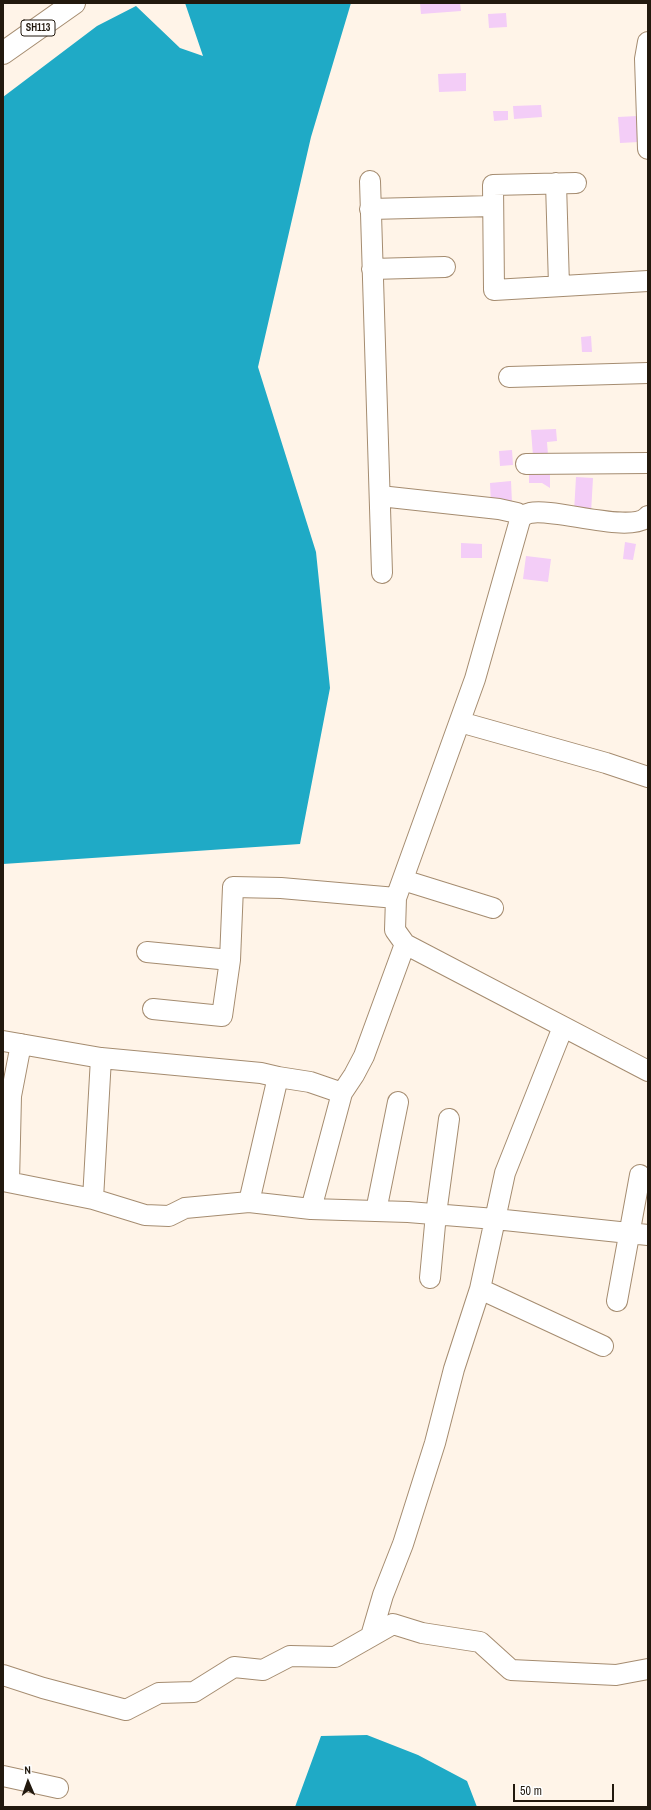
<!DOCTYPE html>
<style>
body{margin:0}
#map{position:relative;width:651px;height:1810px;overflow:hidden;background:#fff4e8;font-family:"Archivo Narrow",sans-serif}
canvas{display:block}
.frame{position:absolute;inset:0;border:4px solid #22190e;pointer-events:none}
.north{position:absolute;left:8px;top:1762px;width:40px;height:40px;-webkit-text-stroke:3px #fff;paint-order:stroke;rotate:358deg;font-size:11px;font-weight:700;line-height:16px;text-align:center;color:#22190e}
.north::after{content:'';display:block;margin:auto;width:14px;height:18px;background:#22190e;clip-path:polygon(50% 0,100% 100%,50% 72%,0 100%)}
.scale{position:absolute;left:513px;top:1784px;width:101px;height:18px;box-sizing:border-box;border:2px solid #22190e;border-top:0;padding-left:5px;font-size:12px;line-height:14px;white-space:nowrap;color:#22190e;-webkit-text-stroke:3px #fff;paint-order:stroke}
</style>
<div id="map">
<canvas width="651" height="1810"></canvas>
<div class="frame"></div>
<div class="north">N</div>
<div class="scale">50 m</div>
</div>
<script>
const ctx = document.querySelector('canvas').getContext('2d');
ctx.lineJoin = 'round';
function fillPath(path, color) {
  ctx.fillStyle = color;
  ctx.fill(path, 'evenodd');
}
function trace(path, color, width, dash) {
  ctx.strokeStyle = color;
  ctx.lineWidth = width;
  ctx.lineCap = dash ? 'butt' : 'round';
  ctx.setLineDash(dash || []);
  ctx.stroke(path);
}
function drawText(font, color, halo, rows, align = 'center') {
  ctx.font = font + ' "Archivo Narrow",sans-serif';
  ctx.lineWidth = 4;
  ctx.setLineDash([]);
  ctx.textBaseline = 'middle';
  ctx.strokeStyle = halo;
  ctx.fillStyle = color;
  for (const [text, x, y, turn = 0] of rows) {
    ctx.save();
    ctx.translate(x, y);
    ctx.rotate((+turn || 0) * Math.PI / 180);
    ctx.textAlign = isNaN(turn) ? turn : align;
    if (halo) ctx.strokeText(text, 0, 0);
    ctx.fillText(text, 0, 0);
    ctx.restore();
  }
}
fillPath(new Path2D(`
 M185,3H351L311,137L258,367L316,552L330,688L300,844L3,864V97L97,26L136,6L180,48L203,56Z
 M367,1735L418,1755L467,1781L477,1807H295L321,1736Z`), '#1faac6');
fillPath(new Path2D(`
 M420,3H460L461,11L421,14Z
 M506,13L507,27L489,28L488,14Z
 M466,73V91L439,92L438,74Z
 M541,105L542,117L514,119L513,106Z
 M493,111H508V120L494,121Z
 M637,116L639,142L620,143L618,117Z
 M591,336L592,352H582L581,337Z
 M556,429L557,441L547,442L548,455L533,456L531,430Z
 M512,450L513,465L500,466L499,451Z
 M550,474V488L542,483H529V475Z
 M576,477L593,478L591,513L574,512Z
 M511,481L512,503L491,504L490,483Z
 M625,542L636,544L633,560L623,559Z
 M461,543L482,544V558H461Z
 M526,556L551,559L548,582L523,579Z`), '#f3cdf7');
const minor = new Path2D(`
 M648,42L645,59L648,149
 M370,181L382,573
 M556,183L559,286
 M576,183L493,185L494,290L648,281
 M370,209L493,206
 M372,269L445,267
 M509,377L648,373
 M526,464L648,463
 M380,496L499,509L517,513L522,517
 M648,516C632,535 553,507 530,513C525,514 522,516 520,520L475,679L396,898L395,930L405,944L648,1071
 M460,722L606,763L648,777
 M403,880L493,908
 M147,952L230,960
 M153,1009L222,1016L230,960L233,887L281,888L396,898
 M3,1041L101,1058L261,1073L278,1077L249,1202
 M278,1077L310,1082L342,1093
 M3,1181L93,1199L145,1215L169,1216L185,1208L249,1202L311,1209L408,1212L495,1219L648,1235
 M9,1182L11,1096L21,1044
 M93,1199L101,1058
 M311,1209L342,1093L354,1075L364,1056L405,944
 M376,1211L398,1102
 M430,1278L436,1214L449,1119
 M480,1289L603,1346
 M617,1301L640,1175
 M371,1636L383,1595L403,1544L435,1443L454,1369L480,1289L505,1173L563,1027
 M3,1675L43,1688L126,1710L159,1693L194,1692L234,1667L263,1670L290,1656L335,1657L393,1624L422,1633L480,1642L511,1670L616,1675L648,1669
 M3,1776L58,1788`);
const major = new Path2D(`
 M3,53L74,3`);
trace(minor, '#a58c70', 22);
trace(major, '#a58c70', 24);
trace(minor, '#fff', 20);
trace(major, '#fff', 22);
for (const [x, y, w] of [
 [38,28,34]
]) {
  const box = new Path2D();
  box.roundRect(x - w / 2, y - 8, w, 16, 3);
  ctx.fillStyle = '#fff';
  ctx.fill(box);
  trace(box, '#22190e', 1);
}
drawText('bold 10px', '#22190e', null, [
 ["SH113",38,28]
]);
</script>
